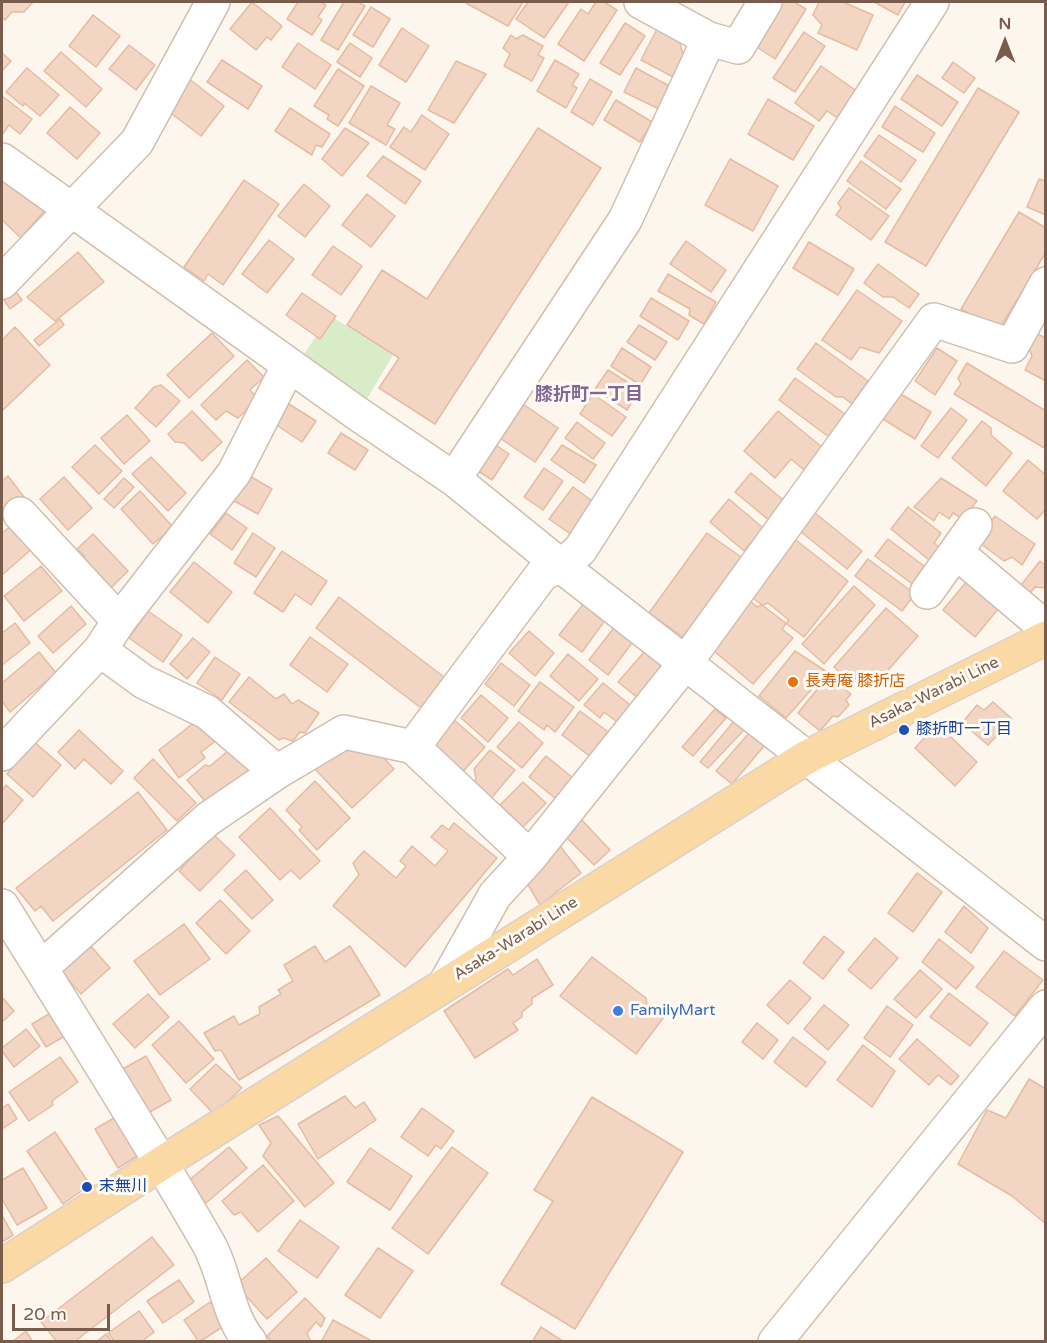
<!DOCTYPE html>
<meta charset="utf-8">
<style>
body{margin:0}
#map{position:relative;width:1047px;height:1343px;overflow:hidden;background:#fdf6ec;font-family:"Varela Round",sans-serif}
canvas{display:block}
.frame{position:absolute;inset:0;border:3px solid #7a5c4d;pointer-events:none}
.north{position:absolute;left:975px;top:12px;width:60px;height:60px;-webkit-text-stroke:4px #fffaf3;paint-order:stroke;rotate:0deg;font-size:16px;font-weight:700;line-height:24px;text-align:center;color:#7a5c4d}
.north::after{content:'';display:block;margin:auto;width:21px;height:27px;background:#7a5c4d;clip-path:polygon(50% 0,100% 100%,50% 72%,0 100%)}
.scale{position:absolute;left:12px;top:1304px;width:98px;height:27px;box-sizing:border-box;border:3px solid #7a5c4d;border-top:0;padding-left:8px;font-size:18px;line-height:21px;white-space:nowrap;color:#7a5c4d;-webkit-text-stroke:4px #fffaf3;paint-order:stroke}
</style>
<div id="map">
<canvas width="1047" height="1343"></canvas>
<div class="frame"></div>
<div class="north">N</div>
<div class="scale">20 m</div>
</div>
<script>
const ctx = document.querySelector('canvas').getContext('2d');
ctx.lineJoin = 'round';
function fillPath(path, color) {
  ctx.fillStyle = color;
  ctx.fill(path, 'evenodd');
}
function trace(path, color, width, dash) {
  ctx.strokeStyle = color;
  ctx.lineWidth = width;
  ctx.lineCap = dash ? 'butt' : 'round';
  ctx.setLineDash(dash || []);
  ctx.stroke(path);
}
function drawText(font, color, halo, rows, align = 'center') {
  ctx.font = font + ' "Varela Round","Noto Sans JP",sans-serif';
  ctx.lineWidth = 6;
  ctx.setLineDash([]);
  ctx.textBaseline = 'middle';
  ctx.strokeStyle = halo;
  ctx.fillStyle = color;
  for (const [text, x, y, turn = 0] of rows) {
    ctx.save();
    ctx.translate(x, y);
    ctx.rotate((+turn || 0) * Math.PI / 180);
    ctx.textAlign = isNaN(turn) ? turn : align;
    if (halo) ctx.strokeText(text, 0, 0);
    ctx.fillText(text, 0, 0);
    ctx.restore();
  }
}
fillPath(new Path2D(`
 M329,315L393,355L358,414L302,358Z`), '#d8ecc9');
const building = new Path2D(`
 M2,2H33L24,12H12L5,20L2,17Z
 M252,2L282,26L271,40L267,37L256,50L230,29Z
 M298,2H321L326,5L318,17L322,20L312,35L287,19Z
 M344,2H358L365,6L338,50L321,40Z
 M464,2H523L508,26Z
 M528,2H569L544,38L516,19Z
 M596,2H604L617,10L584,61L558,44L581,9L588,14Z
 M778,2H794L806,9L775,59L751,43Z
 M819,2H843L873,15L857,50L818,33L822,25L813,15Z
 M874,2H905L898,15Z
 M371,7L390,19L373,47L353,35Z
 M93,15L120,36L96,67L69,46Z
 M625,23L645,36L620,75L600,63Z
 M402,28L429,46L406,82L379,65Z
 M657,29L680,43L685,63L677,79L641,60Z
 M804,32L825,46L795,92L773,78Z
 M511,35L516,39L523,35L543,46L538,55L544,58L532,81L504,66L510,54L503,48Z
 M298,43L331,65L315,89L282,67Z
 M350,43L372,58L360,77L337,62Z
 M129,45L155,65L136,90L109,69Z
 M61,52L102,89L86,107L44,71Z
 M2,53L11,61L2,71Z
 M222,60L262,86L248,109L207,82Z
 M555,60L579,74L572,85L577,88L566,108L537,91Z
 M456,61L486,74L454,123L428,110Z
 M953,62L975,78L964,93L942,78Z
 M821,66L858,92L839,119L827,111L819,121L795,103Z
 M27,68L59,95L40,116L24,103L23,106L6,92Z
 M636,68L671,87L659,109L624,92Z
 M338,69L364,86L338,126L327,119L329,115L314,106Z
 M917,75L958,102L942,126L901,99Z
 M188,78L224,106L201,136L164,108Z
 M590,79L612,92L593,125L571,112Z
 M371,86L400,103L387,125L395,129L386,145L349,123Z
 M978,88L1019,112L926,266L885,242Z
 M2,96L32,119L20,134L9,125L2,135Z
 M768,99L814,126L793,160L748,134Z
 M616,100L652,122L640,142L604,120Z
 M895,106L935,133L923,152L882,127Z
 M70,107L100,133L77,159L47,133Z
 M290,108L330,134L322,147L316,145L312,155L275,131Z
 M422,115L449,134L425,170L390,147L404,127L411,132Z
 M345,128L369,143L342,176L322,159Z
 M538,128L601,168L435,424L379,388L399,358L347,325L382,270L427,299Z
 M879,135L916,160L901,182L864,156Z
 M383,156L421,181L405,204L367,176Z
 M730,159L778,186L753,231L705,205Z
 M861,161L901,189L886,209L847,181Z
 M2,177L47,208L21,238L2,220Z
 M1039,179L1046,181V215L1027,207Z
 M244,180L279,204L223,285L208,274L204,281L184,267Z
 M304,184L330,206L305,237L278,216Z
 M849,188L889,216L871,240L836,215L841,208L838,203Z
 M367,194L395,216L371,247L342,225Z
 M1019,212L1046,228V252L998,331L961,309Z
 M269,240L294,259L267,293L242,274Z
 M686,241L726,270L711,292L670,264Z
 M809,242L854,269L838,295L793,268Z
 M333,246L362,266L341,295L312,275Z
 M78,252L104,282L55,321L27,297Z
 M878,264L919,294L909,308L893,297H883L864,283Z
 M668,274L716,302L704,324L689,315L690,309L658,291Z
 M13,288L22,300L10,309L2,297Z
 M857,290L902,321L879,353L860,347L851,360L822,340Z
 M302,293L336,316L320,339L286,315Z
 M651,298L689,321L678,340L640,316Z
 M60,319L64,325L39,346L34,340Z
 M639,325L667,342L655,360L627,342Z
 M15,327L50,365L2,411V340Z
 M212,333L234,356L189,398L167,375Z
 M1037,334L1046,338V381L1025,370L1032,356L1029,348Z
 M816,343L868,381L852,404L843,397H836L797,369Z
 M622,348L651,367L640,385L611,366Z
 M937,348L957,361L935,395L915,381Z
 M247,360L264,377L250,390L258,399L238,418L226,411L216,420L201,405Z
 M967,363L1046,411V449L954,394L961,384L958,378Z
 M608,370L640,390L627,410L595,389Z
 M795,378L845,414L829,437L779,400Z
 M161,385L180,401L156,427L135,408L154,387Z
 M899,393L931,412L915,439L883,419Z
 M593,394L626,417L612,436L580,414Z
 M517,400L558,428L535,462L494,434Z
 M289,404L316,421L302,442L275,424Z
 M951,408L967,420L938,458L921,446Z
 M192,411L222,442L202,461L184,443L175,442L168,434Z
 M778,411L823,448L804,470L791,459L775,478L744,451Z
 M127,415L150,441L124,464L101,438Z
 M982,421L991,428V435L1012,453L986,486L952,458Z
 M577,422L605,443L593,459L565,438Z
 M341,433L368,450L355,470L328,453Z
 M490,441L509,454L492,480L472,467Z
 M95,445L122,471L99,494L72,467Z
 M562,445L596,465L584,483L551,460Z
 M151,457L186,493L168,511L132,474Z
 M1028,460L1046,475V509L1037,519L1003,491Z
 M544,468L563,481L543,510L524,497Z
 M243,472L272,489L258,514L229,498Z
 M751,473L787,503L771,522L735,492Z
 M8,476L24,497L2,515V481Z
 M64,477L92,508L68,530L40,499Z
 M124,478L134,487L114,508L104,499Z
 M941,478L977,501L963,519L953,513L949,519L939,512L934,521L914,507Z
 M573,487L595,503L572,535L549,519Z
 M140,491L173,527L153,544L121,509Z
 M729,499L763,528L744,551L710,522Z
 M908,507L941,533L934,543L944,551L934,564L891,529Z
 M226,513L247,528L232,550L210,534Z
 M815,513L862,551L847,569L800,531Z
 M995,516L1035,544L1022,565L1012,557L1004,561L977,541Z
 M15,523L34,547L2,575V533Z
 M253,533L275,548L256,577L234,563Z
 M707,533L741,557L683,637L649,613Z
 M93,534L128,571L109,590L81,560L85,557L77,549Z
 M792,537L848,581L804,637L745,592Z
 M888,539L928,569L915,586L875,556Z
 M282,551L327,581L311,605L295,594L283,612L254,593Z
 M868,559L915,594L902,611L855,576Z
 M1040,561L1046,566V588L1035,587L1030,593L1021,585Z
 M194,562L232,592L208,623L170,592Z
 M41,566L62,591L24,621L4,596Z
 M967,581L999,608L975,637L943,610Z
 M854,586L875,605L824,664L802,644Z
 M339,597L444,677L421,708L316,628Z
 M747,598L757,607L768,603L789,620L782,629L793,638L753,684L707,645Z
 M584,603L606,619L582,652L559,635Z
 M71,606L86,624L53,653L38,636Z
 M886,608L918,636L876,684L862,672L852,683L834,667Z
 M148,611L182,635L163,662L129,638Z
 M15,623L30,643L2,665V633Z
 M616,625L635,639L608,675L589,660Z
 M529,631L554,653L535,676L509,653Z
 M310,637L348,664L327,692L290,665Z
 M193,638L210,652L187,679L170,664Z
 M645,651L664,667L638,698L618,682Z
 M795,651L827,672L786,718L759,696Z
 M39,652L56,673L10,712L2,701V683Z
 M568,654L598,679L579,701L550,676Z
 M215,657L240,674L222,700L197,683Z
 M501,663L530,685L514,706L485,684Z
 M828,676L851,694L846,700L849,705L838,717L833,716L820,731L798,713Z
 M249,677L276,699L284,694L292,704L298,700L319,713L305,733L300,732L293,741L283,738L279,740L229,702Z
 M540,682L574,707L555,732L547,725L544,730L518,711Z
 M603,683L635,709L621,725L604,712L600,718L584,705Z
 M481,695L508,718L488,742L461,718Z
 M993,702L1012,719L988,745L962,723L977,705L984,710Z
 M715,709L726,718L693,756L682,747Z
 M580,711L611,734L592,758L562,735Z
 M200,718L217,740L201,752L205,758L179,778L159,750Z
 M453,719L485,747L458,777L432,742Z
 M735,720L745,729L708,768L700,762Z
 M519,722L543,743L522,768L497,747Z
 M937,724L977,762L955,786L915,748Z
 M79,730L123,771L111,784L84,759L75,769L58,752Z
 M749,733L764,746L732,784L716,771Z
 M34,742L61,765L33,797L7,774Z
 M370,743L394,769L352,808L312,766L352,744Z
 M234,746L254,771L210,807L187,780L205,765L210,766Z
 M490,750L515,770L488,802L473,790L476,778L474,769Z
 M546,756L573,778L556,799L529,777Z
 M153,759L196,803L177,821L134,778Z
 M315,781L350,818L317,850L299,830L302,827L286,810Z
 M523,782L546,803L523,827L500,805Z
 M6,785L23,800L2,824V791Z
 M138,792L167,830L53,921L41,906L35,911L16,888Z
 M270,808L320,861L300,879L291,870L280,880L239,837Z
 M581,819L610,850L594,865L564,835Z
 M454,823L497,858L405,967L333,906L359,875L353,863L364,851L396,878L406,866L400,861L412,846L435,866L448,851L431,837L442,825L449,830Z
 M213,834L235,855L200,891L179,871Z
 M560,846L581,873L540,905L523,876Z
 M246,870L273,900L252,919L224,890Z
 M917,873L942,892L913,932L888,913Z
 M220,900L250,931L226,954L196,923Z
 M964,906L988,928L971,953L945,932Z
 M184,924L210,959L160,995L134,961Z
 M824,936L844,952L823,979L803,963Z
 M875,938L898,958L871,989L848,970Z
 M939,939L974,967L956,989L922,962Z
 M89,944L110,968L81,994L59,969Z
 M315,946L325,962L350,946L380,995L239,1080L221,1050L215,1051L204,1033L234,1016L239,1025L260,1014L259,1007L281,994L278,990L293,981L284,965Z
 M1004,951L1043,980L1015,1016L976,987Z
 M592,957L646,998L647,1005L664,1017L636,1054L560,996Z
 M537,959L553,985L532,998V1004L522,1012V1017L513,1023L518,1030L475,1058L444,1011L508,969L513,975Z
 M920,970L942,989L916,1018L894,999Z
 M790,980L811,998L788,1024L767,1005Z
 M949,993L988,1023L970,1046L930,1017Z
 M148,994L169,1017L135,1048L113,1024Z
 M2,997L14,1011L2,1022Z
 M824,1005L849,1025L828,1050L804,1029Z
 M887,1006L913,1025L890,1057L864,1038Z
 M54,1011L68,1034L46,1047L32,1024Z
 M179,1021L214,1059L186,1083L152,1045Z
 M757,1023L778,1040L763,1059L742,1042Z
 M26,1029L40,1046L14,1067L2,1051V1048Z
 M793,1037L826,1062L806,1087L774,1062Z
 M917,1039L959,1076L951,1085L938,1075L929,1085L899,1059Z
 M863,1045L895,1071L872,1107L837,1080Z
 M146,1056L171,1100L146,1114L121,1070Z
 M60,1057L78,1082L52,1101L53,1105L29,1121L9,1092Z
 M216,1064L242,1088L214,1114L190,1089Z
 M1029,1079L1046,1089V1224L1012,1196L958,1164L987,1110L1006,1118Z
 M345,1096L355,1108L364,1102L376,1120L318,1159L298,1124Z
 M592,1097L683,1152L575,1329L501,1284L553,1201L534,1190Z
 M8,1104L17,1119L2,1129V1108Z
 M422,1108L454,1131L441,1149L436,1145L428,1156L401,1137Z
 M121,1114L144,1152L118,1168L95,1129Z
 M278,1116L334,1183L305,1207L263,1156L271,1143L259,1125Z
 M55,1132L90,1185L63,1204L27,1151Z
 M229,1147L247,1168L206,1203L187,1182Z
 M452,1147L488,1173L428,1254L392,1228Z
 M370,1148L412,1176L390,1210L347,1182Z
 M263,1165L294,1201L258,1232L241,1212L234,1215L222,1201Z
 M23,1168L47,1208L17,1225L2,1199V1180Z
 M2,1215L13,1235L2,1242Z
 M300,1220L339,1247L317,1278L278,1251Z
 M152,1237L174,1265L74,1342H57L41,1322Z
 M378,1248L413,1271L380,1318L345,1295Z
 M266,1258L297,1292L267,1319L236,1285Z
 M179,1280L194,1302L163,1323L147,1301Z
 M305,1298L325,1318L321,1327L316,1322L307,1333L311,1342H272L267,1336Z
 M210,1302L227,1324L199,1342L184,1320Z
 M139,1311L154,1332L141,1342H115L108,1333Z
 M333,1320L370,1340L369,1342H321Z
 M541,1327L564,1342H532Z
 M26,1331L33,1342H12Z
 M106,1334L112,1342H96Z`);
fillPath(building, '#f3d5c3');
trace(building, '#e6bba3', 1.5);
const minor = new Path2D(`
 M641,2L709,39
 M2,160L358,414L454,479L561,566L1046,944
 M2,282L137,142L213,2
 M454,479L625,220L709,39L738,47L765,2
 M956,552L1046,628
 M927,592L975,525
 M119,621L234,473L289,365
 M100,650L144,682L207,712L277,772
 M413,747L543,573L561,566L580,550L932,2
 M2,754L100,650L119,621L20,514
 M2,906C71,1017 142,1128 207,1241C226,1273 226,1313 250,1342
 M41,968L208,819L277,772L344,732L413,747L530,857
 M445,984L495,895L530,857L686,662L934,320L1012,346L1046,284
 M775,1342L1046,1007`);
const major = new Path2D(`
 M2,1266L162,1163L807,757L1046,638`);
trace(minor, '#d1beb0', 36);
trace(major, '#dad1cd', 36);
trace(minor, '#fff', 33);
trace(major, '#fbd9a5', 33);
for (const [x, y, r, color] of [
 [793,682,6,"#e8710a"],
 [904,730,6,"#1a4fb4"],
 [618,1011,6,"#3f7fe0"],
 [87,1187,6,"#1a4fb4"]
]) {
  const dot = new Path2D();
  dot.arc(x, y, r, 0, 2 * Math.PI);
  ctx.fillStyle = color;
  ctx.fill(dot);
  trace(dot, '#fffaf3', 2);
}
drawText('16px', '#c56008', '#fffaf3', [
 ["長寿庵 膝折店",805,682]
], 'left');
drawText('16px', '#7a5c4d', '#fffaf3', [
 ["Asaka-Warabi Line",934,693,-26],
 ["Asaka-Warabi Line",516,939,-32]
]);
drawText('16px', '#164399', '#fffaf3', [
 ["膝折町一丁目",916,730],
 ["末無川",99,1187]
], 'left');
drawText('16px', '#366cbe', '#fffaf3', [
 ["FamilyMart",630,1011]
], 'left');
drawText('bold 18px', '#846695', '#fffaf3', [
 ["膝折町一丁目",589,395]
]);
</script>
